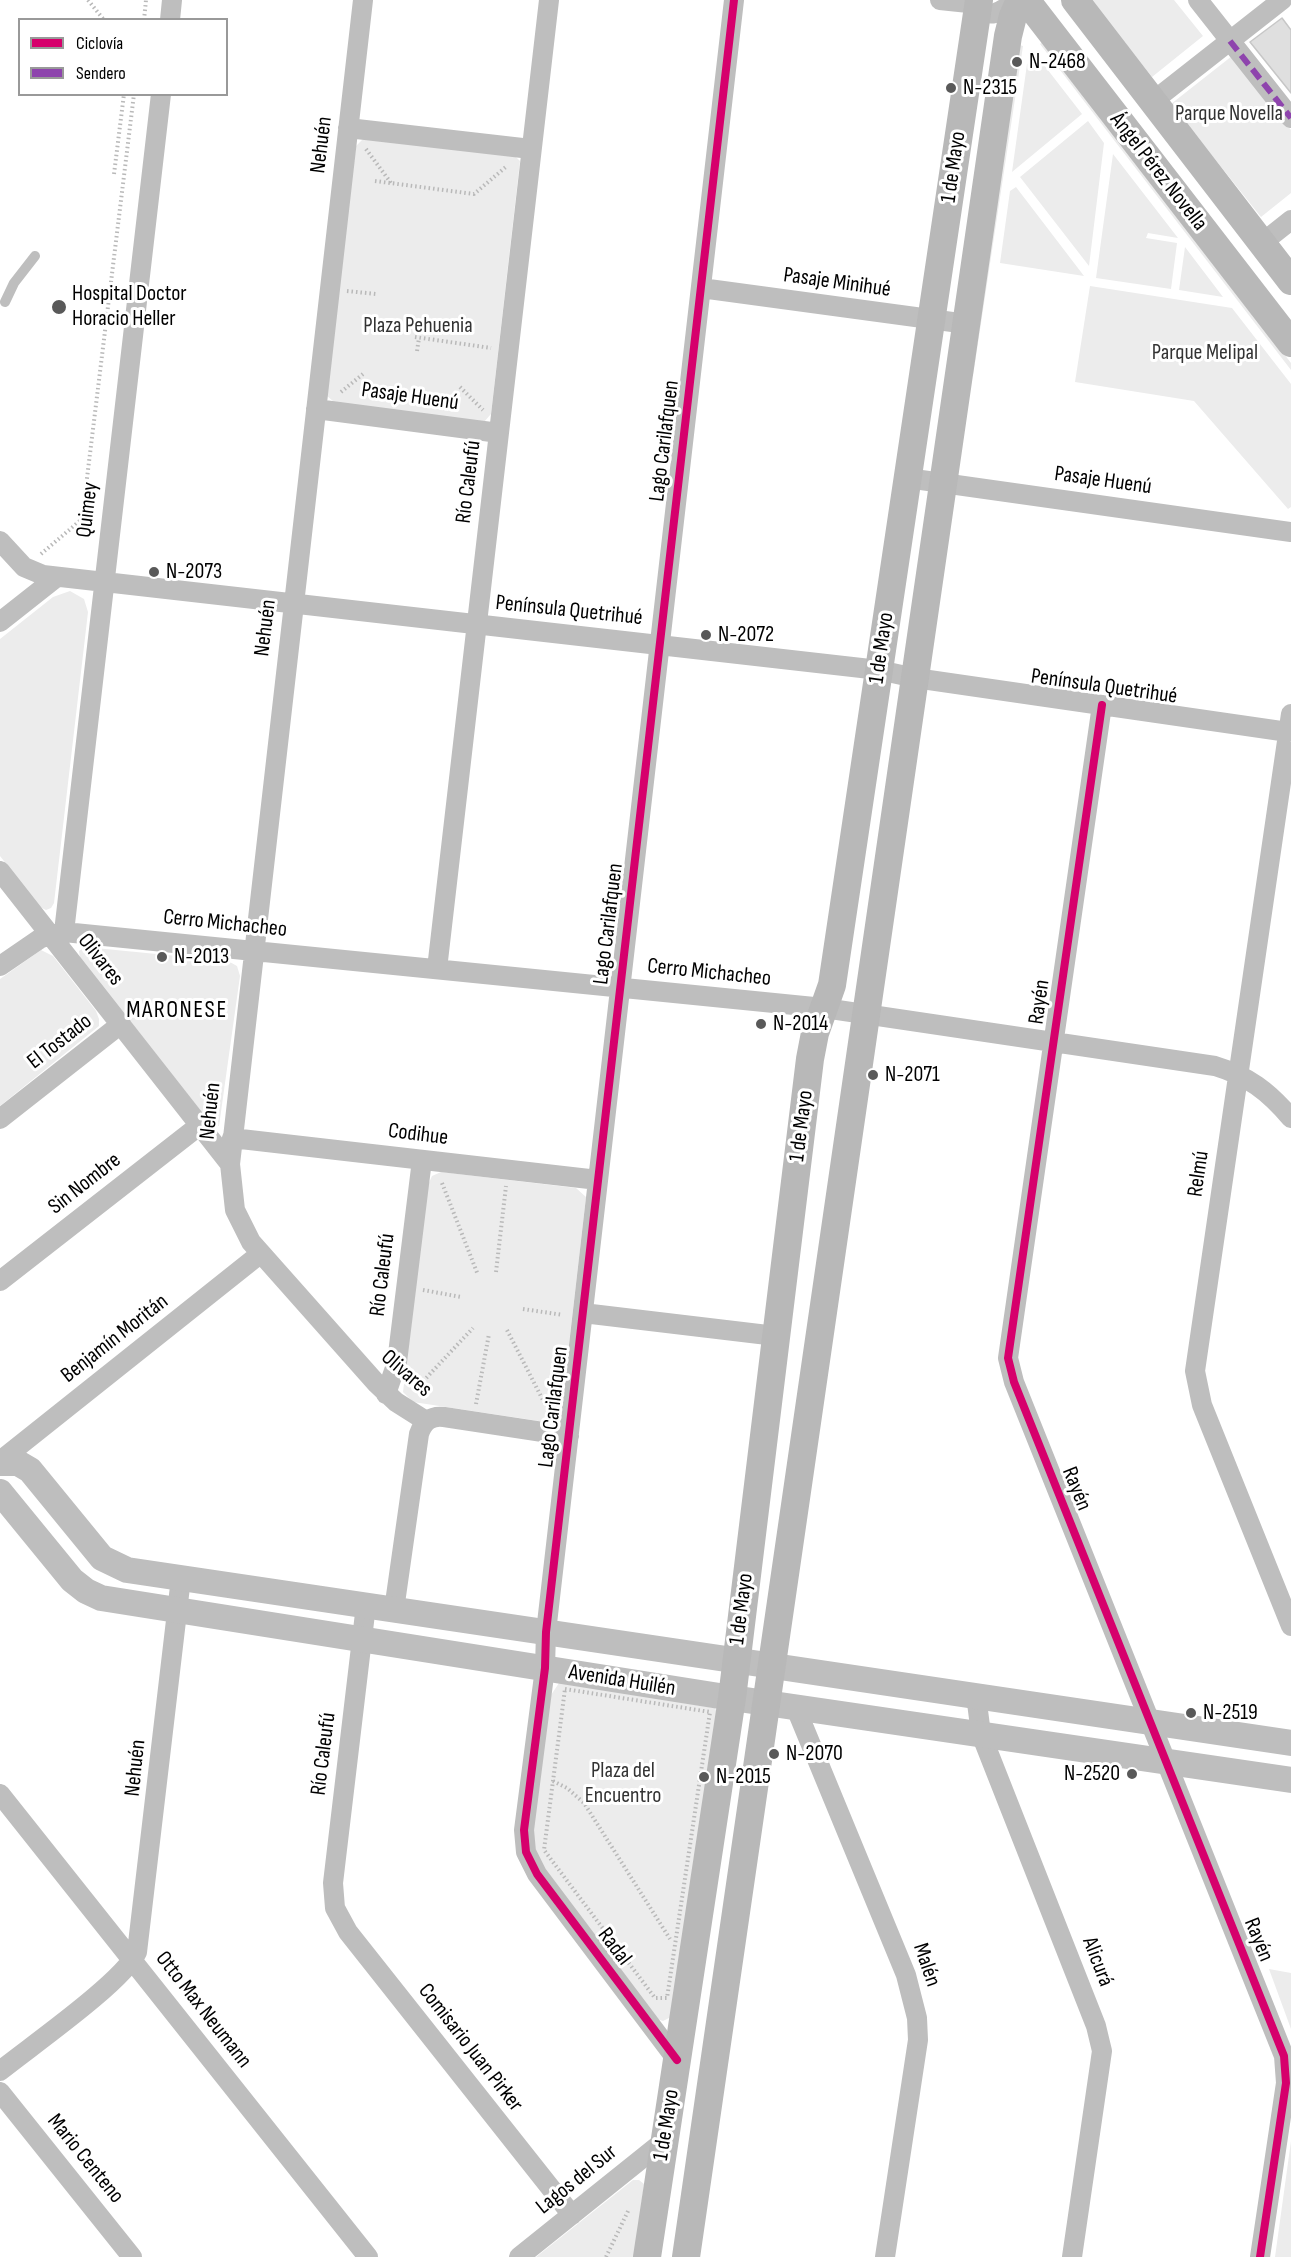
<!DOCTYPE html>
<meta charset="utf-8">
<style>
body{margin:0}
#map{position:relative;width:1291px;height:2257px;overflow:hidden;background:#fff;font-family:"Sofia Sans Condensed",sans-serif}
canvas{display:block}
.legend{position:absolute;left:18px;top:18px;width:210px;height:78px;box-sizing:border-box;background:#fff;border:2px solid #999;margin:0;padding:8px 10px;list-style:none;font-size:18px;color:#000}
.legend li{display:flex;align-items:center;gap:12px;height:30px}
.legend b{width:30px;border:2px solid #999}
</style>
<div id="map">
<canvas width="1291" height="2257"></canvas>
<ul class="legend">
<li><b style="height:8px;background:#d6006c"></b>Ciclovía</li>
<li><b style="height:8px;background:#8e44ad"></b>Sendero</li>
</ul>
</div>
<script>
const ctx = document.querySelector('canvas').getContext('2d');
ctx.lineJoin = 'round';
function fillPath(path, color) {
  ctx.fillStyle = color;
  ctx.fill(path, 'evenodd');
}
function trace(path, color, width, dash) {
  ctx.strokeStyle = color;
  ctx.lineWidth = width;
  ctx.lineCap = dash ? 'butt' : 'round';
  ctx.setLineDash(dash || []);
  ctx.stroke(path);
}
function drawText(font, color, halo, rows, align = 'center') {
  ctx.font = font + ' "Sofia Sans Condensed",sans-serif';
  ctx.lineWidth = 6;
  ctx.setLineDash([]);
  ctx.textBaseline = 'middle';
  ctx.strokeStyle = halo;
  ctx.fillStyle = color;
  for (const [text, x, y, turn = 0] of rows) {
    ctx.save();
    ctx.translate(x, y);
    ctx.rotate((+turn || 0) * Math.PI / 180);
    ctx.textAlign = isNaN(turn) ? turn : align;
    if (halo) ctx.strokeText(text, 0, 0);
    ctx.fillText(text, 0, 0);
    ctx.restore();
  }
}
fillPath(new Path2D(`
 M1091,0H1174L1203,36L1152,77Z
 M1044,41L1291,363V370L1040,44Z
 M1016,44L1023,46L973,376L967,375Z
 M1037,56L1082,114L1012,172L1027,64Z
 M1232,56L1291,130V193L1261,217L1171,104Z
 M1088,121L1104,143L1089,266L1020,177Z
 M363,139L515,156L520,161L491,414L484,422L334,402L326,395L356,146Z
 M1113,154L1178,238L1148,233L1146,238L1177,243L1171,289L1096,278Z
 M1016,187L1084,276L1000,263L1010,191Z
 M1185,247L1223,297L1179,290Z
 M1090,286L1232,308L1291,384V507L1288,509L1194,401L1075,382Z
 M70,591L84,599L88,612L54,903L51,908L46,910L40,907L0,856V639L53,597Z
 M85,947L228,961L237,966L240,976L219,1126L212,1125L80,958L79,951Z
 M41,950L53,956L96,1011L99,1019V1026L0,1106V979Z
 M441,1172L576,1188L586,1197L561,1413L552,1423L413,1402L403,1392L428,1185L432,1176Z
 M559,1683L715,1708L717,1712L671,2017L663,2021L657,2019L537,1860L532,1836L551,1695Z
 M1269,1969L1291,1973V2029Z
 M1291,2141V2257H1275Z
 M633,2180H639L644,2184L635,2257H536Z`), '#ececec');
const building = new Path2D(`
 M1282,18L1291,30V93L1250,42Z`);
fillPath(building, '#dfdfdf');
trace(building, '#c7c7c7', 1.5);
trace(new Path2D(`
 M88,0L104,20
 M144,20L146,0
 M366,149L391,183
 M114,174L124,94
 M375,181L474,194L507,166
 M347,291L376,294
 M415,337L491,348
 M417,351L419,338
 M460,387L483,410
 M341,392L363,374
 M41,554L82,519L134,94
 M442,1183L478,1275
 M496,1272L506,1186
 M423,1290L461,1297
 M523,1309L563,1315
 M507,1330L546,1406
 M414,1391L473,1328
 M476,1404L489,1334
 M565,1689L710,1712L667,1998H655L544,1850Z
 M553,1781L567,1788L584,1803L670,1939
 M606,2257L629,2209`), '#b9b9b9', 4, [1.5, 3]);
trace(new Path2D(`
 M5,302L14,283L35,256`), '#bebebe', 10);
trace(new Path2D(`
 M363,0L230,1164L235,1210L251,1242L377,1384L396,1402L426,1421
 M940,0L978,4C989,23 1004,9 1016,0
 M1198,0L1291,118
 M170,20L172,0
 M1152,102L1282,0
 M348,128L531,149
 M1262,243L1291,220
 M701,288L967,324
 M316,409L499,433
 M907,478L1291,532
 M0,541L24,567L43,575L879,670L915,678L1288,732
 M0,622L57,577
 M1102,705L1008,1358L1014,1382L1284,2056L1286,2083L1260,2257
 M1291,714L1195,1371L1202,1405L1291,1626
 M0,871L230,1164
 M64,932L161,94
 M0,966L41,938L64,932L824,1008L1215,1066C1248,1076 1268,1091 1291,1118
 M437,969L549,0
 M0,1119L121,1024
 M232,1138L598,1180
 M0,1281L200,1125
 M583,1313L776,1336
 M386,1394L397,1362L422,1160
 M0,1461L260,1254
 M366,1605L333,1883L335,1908L348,1932L572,2215
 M394,1610L419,1434C423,1422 431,1415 444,1417L569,1436
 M976,1695L981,1734L1096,2026L1102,2051L1072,2257
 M795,1706L906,1975L917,2018L918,2040L885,2257
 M0,1794L368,2257
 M677,2060L537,1874L526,1852L524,1830L545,1668L546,1632L734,0
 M0,2071C31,2046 123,1982 137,1952L181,1578
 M0,2092L132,2257
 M519,2257L665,2140`), '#bebebe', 20);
trace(new Path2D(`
 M0,1463H18L30,1470L102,1558L127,1570L1291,1743
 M0,1492L72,1580L86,1591L101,1598L732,1698L1291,1780`), '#bebebe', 26);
trace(new Path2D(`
 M1026,0L1291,343
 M1075,0L1291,281
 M647,2257L732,1698L810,1059L815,1033L832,985L979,0
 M686,2257L1008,36L1013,16L1020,0`), '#b8b8b8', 28);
trace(new Path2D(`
 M1230,41L1291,118`), '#8e44ad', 6, [12, 6]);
trace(new Path2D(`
 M1102,705L1008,1358L1014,1382L1284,2056L1286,2083L1260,2257
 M677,2060L537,1874L526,1852L524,1830L545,1668L546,1632L734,0`), '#d6006c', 8);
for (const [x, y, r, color] of [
 [1017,62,6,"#595959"],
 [951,88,6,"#595959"],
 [59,307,8,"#595959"],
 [154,572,6,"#595959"],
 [706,635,6,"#595959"],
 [162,957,6,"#595959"],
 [761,1024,6,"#595959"],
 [873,1075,6,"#595959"],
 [1191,1713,6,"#595959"],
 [774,1754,6,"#595959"],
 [1132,1774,6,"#595959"],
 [704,1777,6,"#595959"]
]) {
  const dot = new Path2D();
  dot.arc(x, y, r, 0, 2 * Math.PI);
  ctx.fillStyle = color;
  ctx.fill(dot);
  trace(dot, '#fff', 2);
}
drawText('22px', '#000', '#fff', [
 ["N-2468",1029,62],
 ["N-2315",963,88],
 ["Hospital Doctor",72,294],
 ["Horacio Heller",72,319],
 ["N-2073",166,572],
 ["N-2072",718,635],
 ["N-2013",174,957],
 ["N-2014",773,1024],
 ["N-2071",885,1075],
 ["N-2519",1203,1713],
 ["N-2070",786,1754],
 ["N-2520",1120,1774,"right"],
 ["N-2015",716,1777]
], 'left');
drawText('22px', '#333', '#fff', [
 ["Parque Novella",1229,114],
 ["Plaza Pehuenia",418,326],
 ["Parque Melipal",1205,353],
 ["Plaza del",623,1771],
 ["Encuentro",623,1796]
]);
drawText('22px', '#000', '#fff', [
 ["Nehuén",322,145,-83],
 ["1 de Mayo",954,167,-82],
 ["Ángel Pérez Novella",1158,172,52],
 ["Pasaje Minihué",837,283,8],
 ["Pasaje Huenú",410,397,8],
 ["Lago Carilafquen",665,441,-83],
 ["Pasaje Huenú",1103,481,8],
 ["Río Caleufú",469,482,-83],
 ["Quimey",88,510,-83],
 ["Península Quetrihué",569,611,6],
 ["Nehuén",266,628,-83],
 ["1 de Mayo",882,648,-82],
 ["Península Quetrihué",1104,687,8],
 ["Cerro Michacheo",225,924,6],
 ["Lago Carilafquen",609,924,-83],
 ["Olivares",100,960,52],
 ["Cerro Michacheo",709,973,6],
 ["Rayén",1040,1002,-82],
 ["El Tostado",60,1042,-38],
 ["Nehuén",211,1111,-84],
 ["1 de Mayo",802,1126,-83],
 ["Codihue",418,1135,7],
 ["Relmú",1199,1174,-82],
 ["Sin Nombre",85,1184,-38],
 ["Río Caleufú",383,1275,-83],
 ["Benjamín Moritán",115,1339,-38],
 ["Olivares",406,1374,41],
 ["Lago Carilafquen",554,1407,-83],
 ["Rayén",1076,1489,68],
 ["1 de Mayo",742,1609,-83],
 ["Avenida Huilén",622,1681,9],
 ["Río Caleufú",324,1754,-83],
 ["Nehuén",136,1768,-84],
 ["Rayén",1258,1940,68],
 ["Radal",614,1947,53],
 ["Alicurá",1097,1962,69],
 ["Malén",926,1965,71],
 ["Otto Max Neumann",203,2010,52],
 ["Comisario Juan Pirker",470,2048,52],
 ["1 de Mayo",667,2125,-81],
 ["Mario Centeno",85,2159,51],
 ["Lagos del Sur",577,2180,-39]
]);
ctx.letterSpacing = '1.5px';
drawText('24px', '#000', '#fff', [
 ["MARONESE",177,1011]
]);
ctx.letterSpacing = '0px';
</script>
